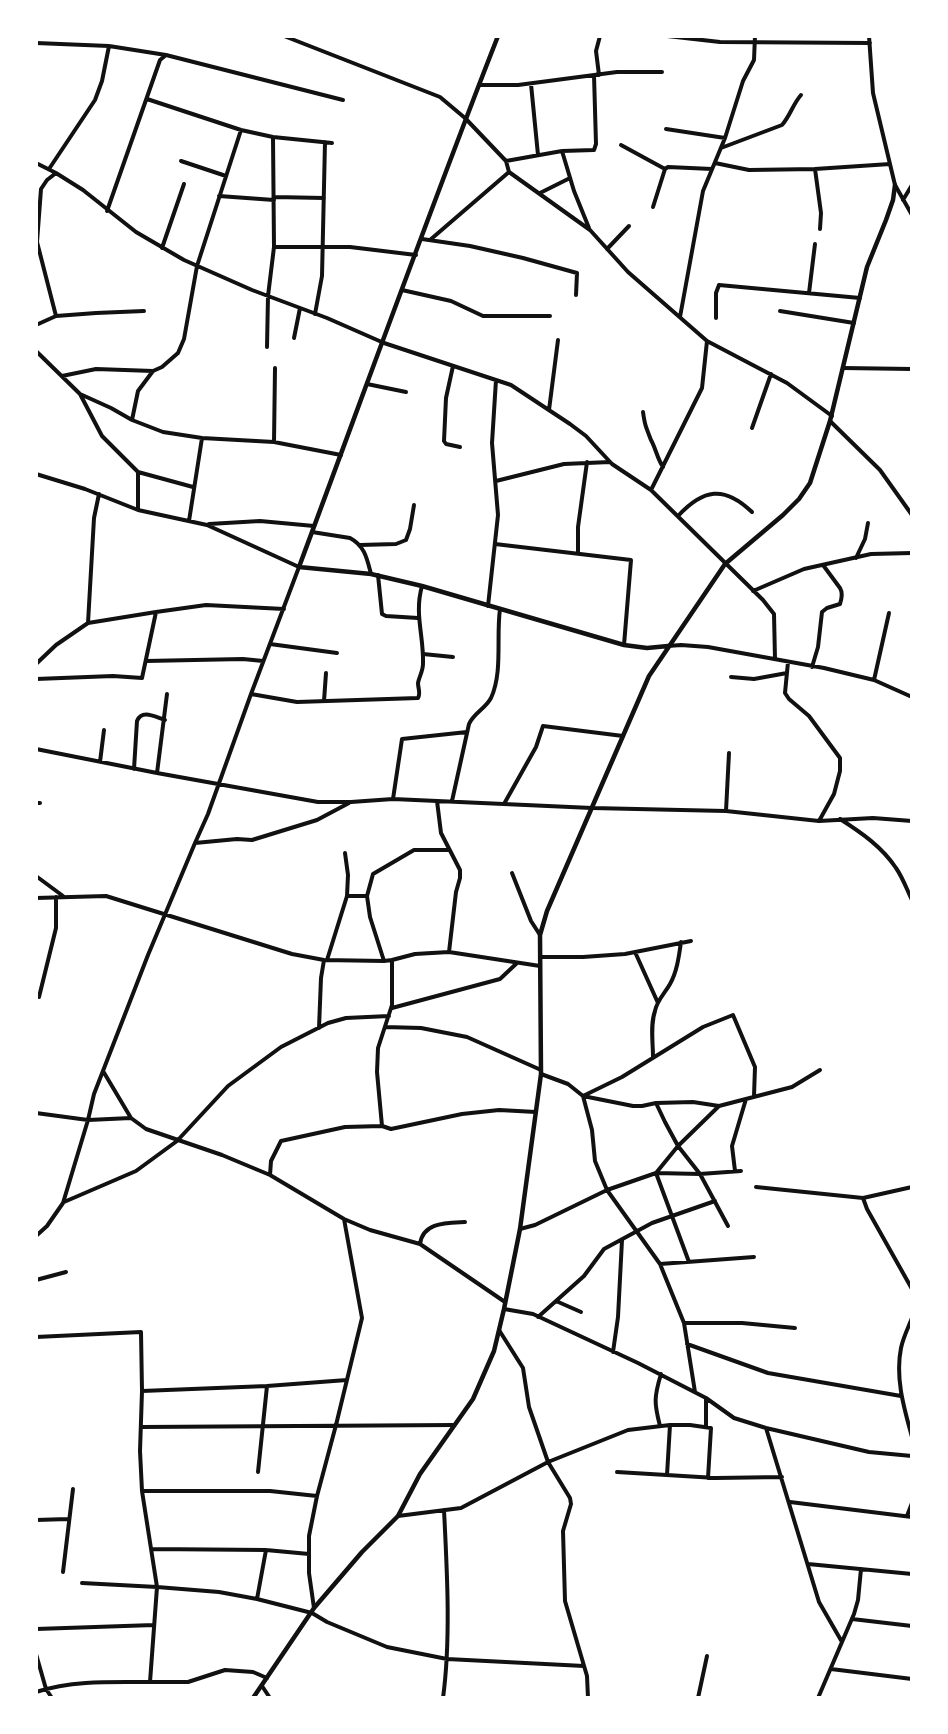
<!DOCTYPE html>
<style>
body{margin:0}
#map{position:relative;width:948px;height:1734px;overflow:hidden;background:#fff;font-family:Mulish,sans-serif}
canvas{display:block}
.frame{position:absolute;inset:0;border:38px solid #fff;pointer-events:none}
</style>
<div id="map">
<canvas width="948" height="1734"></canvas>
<div class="frame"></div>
</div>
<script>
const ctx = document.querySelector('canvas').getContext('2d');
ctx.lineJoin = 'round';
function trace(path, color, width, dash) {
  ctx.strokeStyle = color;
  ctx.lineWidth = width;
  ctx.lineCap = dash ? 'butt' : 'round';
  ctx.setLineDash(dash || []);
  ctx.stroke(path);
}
trace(new Path2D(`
 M284,36L440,97L465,118L506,161L509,172L590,230L628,272L707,341L787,383L832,416
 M667,36L720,42L870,43
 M869,36L873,93L895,185L912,215
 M36,43L109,46L166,55
 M599,75L596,51L600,36
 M531,84L538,155
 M479,85H518L617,72H662
 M147,99L241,130L273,137L332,143
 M666,129L725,138
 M621,145L665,169
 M721,148L782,125C790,116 793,104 801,95
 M562,151L574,191L589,228
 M181,161L226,176
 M506,161L562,151L594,150L596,144L594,75
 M36,163L56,173L83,190L136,232L184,260L252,290L327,318L384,343L511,385L570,424L586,436L612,464L651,490L763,600L774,614L775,659
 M715,163L749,170L815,169L890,164
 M49,169L95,100L102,81L109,46
 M815,169L821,213L820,229
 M540,193L570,178
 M219,196L274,200
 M274,197L324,198
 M903,200L912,185
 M653,207L665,169L668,167L712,169
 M107,211L160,60L166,55L343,100
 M422,239L470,246L523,258L577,273L576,295
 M430,240L509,172
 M274,247H350L416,255
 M162,248L184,184
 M607,249L629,226
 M402,290L451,301L483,316H550
 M809,293L815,244
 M780,311L854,323
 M315,314L322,276L325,142
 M56,316L37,242L41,189L47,180L56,173
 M680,317L703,191L725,138L743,81L754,60L755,36
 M716,318V293L719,285L860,298
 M36,325L56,316L96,313L144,311
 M294,338L300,308
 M267,347L268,296L274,247L273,137
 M36,351L80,394L102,436L138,472L193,487
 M453,366L446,398L444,441L446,444L460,447
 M843,368L912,369
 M62,376L96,369L153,371L162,367L178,353L184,339L197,266L241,130
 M367,384L406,392
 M80,394L111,408L132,420L163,432L202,438L274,442L341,455
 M549,410L558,340
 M643,412C645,426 646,427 651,440C656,449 657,458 663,467
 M132,420L138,391L153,371
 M830,421L880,470L912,515
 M752,428L771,374
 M274,442L275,368
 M36,474L85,489L138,510L207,525L299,567L251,694L208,814L195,843L148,955L94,1094L88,1120L63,1203L47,1226L36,1236
 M496,481L564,464L610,462
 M651,490L702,388L707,341
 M138,510V472
 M678,516C703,489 724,485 752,512
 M189,521L202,438
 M209,524L260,521L314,526
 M312,532L350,538C365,546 367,559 371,574
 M495,544L631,560L624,645
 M360,545L396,544L406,540L410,529L414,505
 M578,554V527L587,462
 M856,558L865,539L868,523
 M378,575L382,614L386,616L418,618
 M753,591L804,569L871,554L912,553
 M488,606L498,515L492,443L496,380
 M88,623L94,518L99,494
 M270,644L337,653
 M668,646L681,645L708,647L824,668L874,680L912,697
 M423,654L453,657
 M146,661L243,659L263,661
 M788,662L785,693L789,699L809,716L840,758V771L834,794L819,821
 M36,664L56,645L88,623L156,612L206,605L284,609
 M812,667L818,647L822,612L827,608L840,604C842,598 843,593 840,588L823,565
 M731,677L754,679L787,673
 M36,679L113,676L142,678L156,612
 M874,680L889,613
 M251,694L297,702L418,698C421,693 418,689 418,683C419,677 423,671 423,664C424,636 414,614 422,586
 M324,701L326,673
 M36,749L157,773L318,802H351L393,799L592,808L726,811L819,821L873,818L912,821
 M100,762L104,730
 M134,769L137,721C142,709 155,717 165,720
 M157,773L167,694
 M393,799L402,739L467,732
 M437,801L441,833L460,870V878L456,892L449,952
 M452,801L469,724C474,713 485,709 491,698C503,672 496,637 500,609
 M36,803H40
 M504,804L536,747L543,726L623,736
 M726,811L729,753
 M840,819C862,833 882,847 896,868C903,878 907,890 912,900
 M195,843L237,839L252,840L317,820L349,803
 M512,873L531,921L540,935
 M36,876L63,896
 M347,896H367
 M36,898L106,896L292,954L324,960L384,961L392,960V1005L378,1048L377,1072L382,1126L391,1129L462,1114L499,1110L536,1112
 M635,952L658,1003
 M540,957H583L625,954L691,941
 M327,960L347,896L348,875L345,853
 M392,960L415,954L449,952L540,966
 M384,961L370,917L367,896L373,874L414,850H449
 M39,997L56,928V897
 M392,1008L500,979L517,963
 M385,1027L421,1028L467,1037L541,1070
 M319,1028L321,978L324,960
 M653,1057C653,1042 650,1025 655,1011C657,1000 665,993 670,984C677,972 679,956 681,942
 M103,1071L131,1118
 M541,1074L568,1084L583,1096L633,1106H642L656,1103L693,1102L719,1106L792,1087L820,1070
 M583,1096L592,1130L595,1161L607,1190L660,1264L684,1323L695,1392
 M583,1096L622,1077L703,1027L733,1015L755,1067L754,1096
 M656,1103L665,1122L678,1146L700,1174L728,1226
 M36,1113L88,1120L131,1118L146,1129L222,1155L270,1175L344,1219L370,1230L420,1244L505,1302
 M735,1171L732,1146L746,1099
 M656,1173L689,1262
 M656,1173L678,1146L719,1106
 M270,1175L271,1161L281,1141L345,1127L382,1126
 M756,1187L863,1198L912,1187
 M863,1198L867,1209L912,1289
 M64,1202L136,1171L177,1141L228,1086L281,1047L328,1023L346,1018L389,1016
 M520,1229L535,1225L607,1190L656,1173L700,1174L741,1171
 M420,1244C423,1222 446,1223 465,1222
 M660,1264L754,1257
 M36,1280L66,1272
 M556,1301L581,1312
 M504,1309L533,1314L638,1363L706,1398L734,1418L766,1428L869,1452L912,1456
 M538,1317L584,1276L604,1249L652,1223L715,1201
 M912,1318C908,1328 903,1338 901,1348C895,1378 904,1408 912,1437
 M684,1323H742L795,1328
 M499,1330L523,1368L529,1407L548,1462L570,1498L571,1504L563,1531L565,1601L587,1676L588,1698
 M36,1337L141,1332L142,1391L140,1451L142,1491L157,1587L150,1682H188L225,1670L253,1672L267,1678
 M687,1344L768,1373L901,1396
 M613,1352L618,1317L622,1240
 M142,1391L267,1386L347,1380
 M660,1426C654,1403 654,1397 661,1374
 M142,1427L454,1425
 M706,1427V1398
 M766,1428L819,1602L842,1642
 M258,1472L267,1386
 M617,1472L716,1478L782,1477
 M667,1475L670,1425
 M142,1491H270L317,1496
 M790,1502L912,1517
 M398,1516L461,1508L548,1462L628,1430L670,1425H690L711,1428L708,1478
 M907,1516L912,1503
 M36,1520L68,1519
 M151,1549L266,1550L309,1554
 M808,1564L912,1574
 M63,1572L73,1489
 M82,1583L157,1587L219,1592L257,1599L312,1613L327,1622L387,1647L447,1659L584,1666
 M257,1599L266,1550
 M314,1608L309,1573V1536L317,1496L336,1425L362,1318L344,1219
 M852,1619L912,1626
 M36,1629L154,1625
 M36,1654L46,1689L52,1698
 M831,1669L912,1679
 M262,1686L270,1698
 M36,1692C73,1680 113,1682 150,1682
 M443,1698C451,1639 447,1570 444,1510
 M698,1698L707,1656
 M818,1698L854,1614L858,1600L861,1569`), '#111', 4);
trace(new Path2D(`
 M498,36C429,212 365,390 299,567L371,574L422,586L624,645L647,648L668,646
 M253,1698L314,1608L362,1552L398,1516L420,1474L473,1399L494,1351L504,1309L520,1229L541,1074L540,935L547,911L649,676L725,564L783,515L799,499L810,483L830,421L867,267L886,220L893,200L895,185`), '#111', 4.5);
</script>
